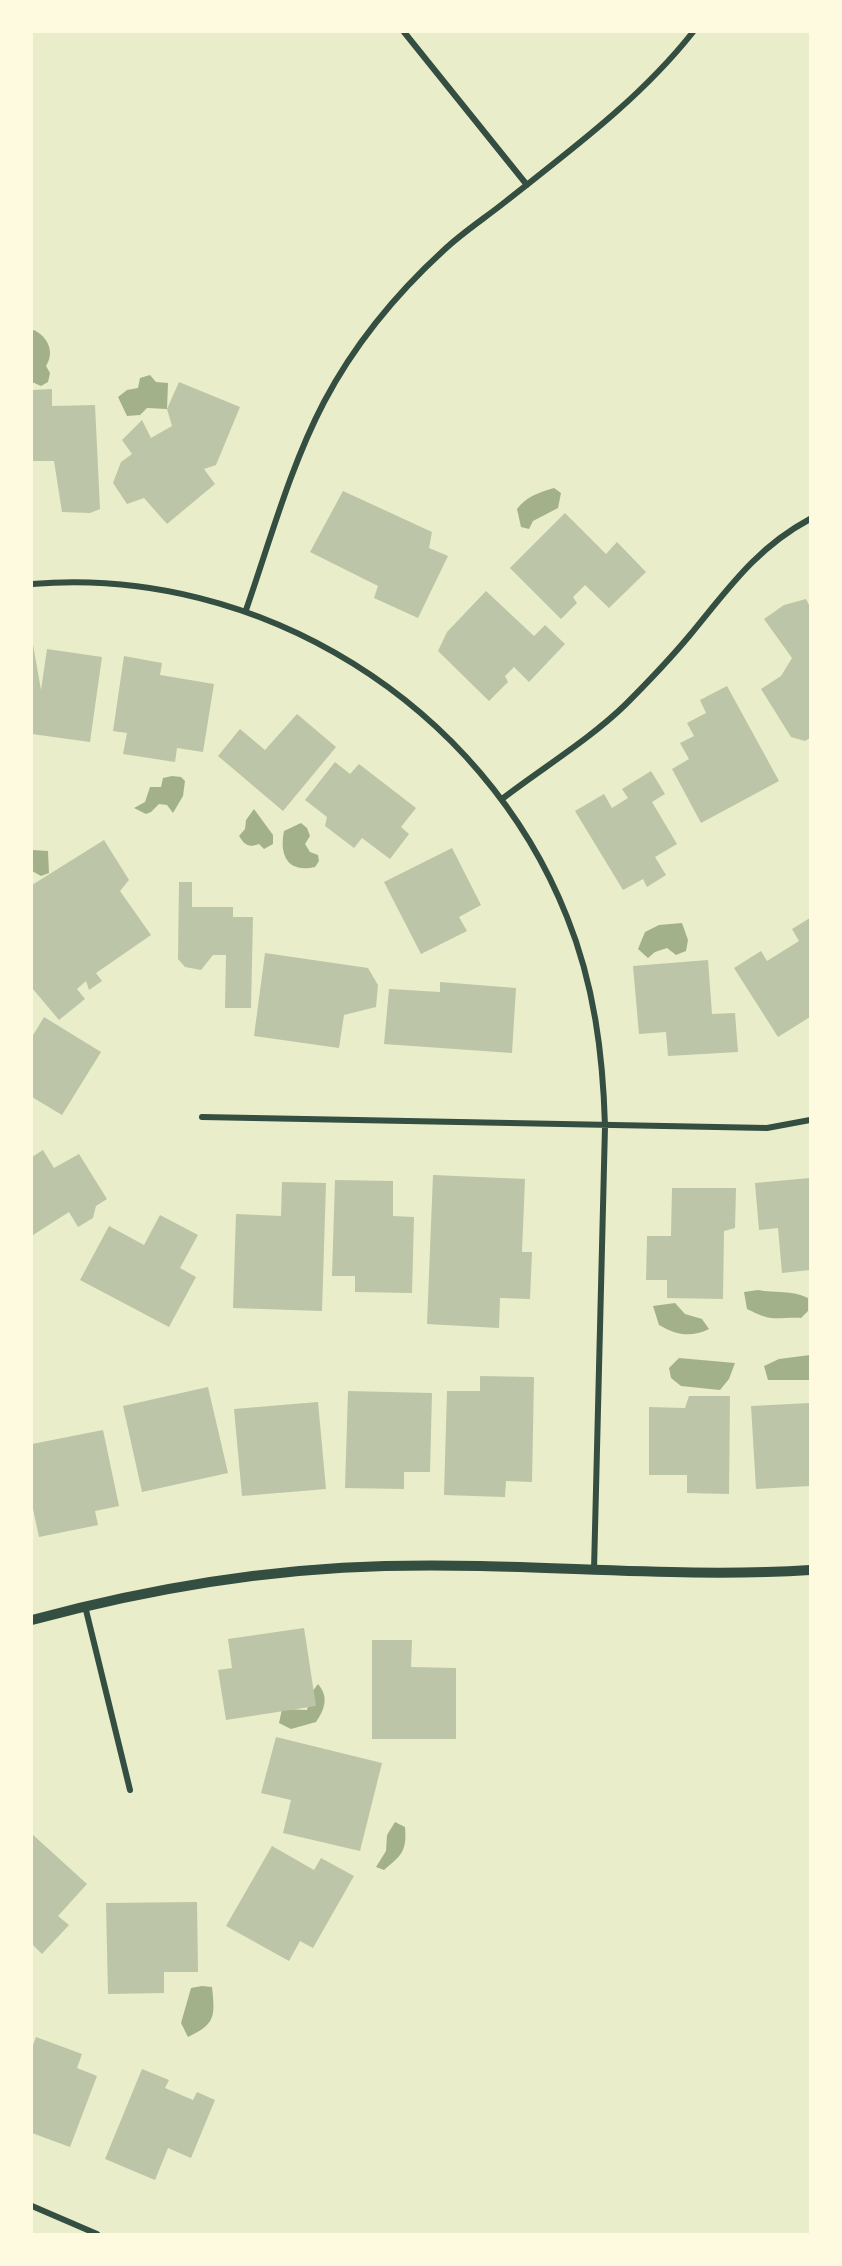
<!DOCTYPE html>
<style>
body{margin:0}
#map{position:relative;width:842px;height:2266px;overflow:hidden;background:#e9edc9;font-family:"Source Sans 3",sans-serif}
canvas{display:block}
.frame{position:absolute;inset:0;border:33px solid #fefae0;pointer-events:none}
</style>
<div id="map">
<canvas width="842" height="2266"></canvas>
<div class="frame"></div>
</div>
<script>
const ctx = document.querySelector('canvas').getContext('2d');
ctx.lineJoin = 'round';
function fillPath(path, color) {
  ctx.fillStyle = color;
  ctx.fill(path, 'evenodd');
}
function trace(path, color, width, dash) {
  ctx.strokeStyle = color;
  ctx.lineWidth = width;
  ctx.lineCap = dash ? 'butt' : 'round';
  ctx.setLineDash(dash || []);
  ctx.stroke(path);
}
fillPath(new Path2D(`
 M34,330C48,337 55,352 46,366L50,373L48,382L41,386L32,382V331Z
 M150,375L156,382L168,383L167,409L147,408L140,415L127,416L118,397L127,390L138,388L140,378Z
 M554,488L561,493L558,508L533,521L529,529L521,527L517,509C527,496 538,493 554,488Z
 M172,776L181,777L185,781L183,796L173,813L167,805L159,804L151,812L146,814L134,808L145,802L150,787H161L163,778Z
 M254,809L273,835V844L264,849L259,844C248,848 245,845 239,836L245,829L246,820Z
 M301,823L307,828L310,836L305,844L310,852L318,855L319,861L315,867C288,873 279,856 284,831Z
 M32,850L48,851L49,873L41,876L32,871Z
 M682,923L688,940L686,951L676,955L667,948L655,952L648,958L638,949L645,932L659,925Z
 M758,1290C775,1293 792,1290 808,1298V1311L801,1318C791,1317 779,1319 771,1318C762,1317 754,1312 747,1309L744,1292Z
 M675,1303L685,1314L702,1319L709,1329C691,1338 676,1335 659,1325L653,1306Z
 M810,1355V1380H768L764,1366L779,1359Z
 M679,1358L735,1363L729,1379L720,1390L681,1386L671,1378L669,1368Z
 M318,1684C329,1697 325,1709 316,1722L291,1729L279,1723L282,1709L307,1710L312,1692Z
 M395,1822L405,1827C407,1851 402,1855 384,1870L376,1867L386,1851L387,1835Z
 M202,1986L212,1987C215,2016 216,2024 188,2037L181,2023L191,1988Z`), '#a3b18a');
fillPath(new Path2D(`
 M179,382L240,407L216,465L204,469L215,484L167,524L144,498L127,504L113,483L121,462L132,454L122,440L142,420L151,438L172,426L167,409Z
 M52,389V406L95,405L100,509L90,513L62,512L54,461H32V393L33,390Z
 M343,491L432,532L429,548L448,556L418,618L374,598L378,586L310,552Z
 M565,513L606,554L617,542L646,572L609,608L585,585L573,597L577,603L561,619L510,568Z
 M486,591L534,636L545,625L565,644L529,682L514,667L505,676L508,682L489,701L438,651L447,632Z
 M806,599L810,607V738L805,741L791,737L761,689L781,676L792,658L764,619L784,605Z
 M32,639L41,690L47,649L102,657L90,742L32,734Z
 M124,656L162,663L160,675L214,684L203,752L177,748L175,762L123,754L127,733L113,731Z
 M727,686L779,781L701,823L672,769L689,759L680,743L694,736L687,723L706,713L700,700Z
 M297,714L336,747L283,811L218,756L240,729L265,750Z
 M335,762L350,774L359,764L416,808L401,827L409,834L390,859L362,838L354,848L325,826L327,817L305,800Z
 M651,771L665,794L652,802L677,844L655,857L666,875L647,887L643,879L623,890L575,811L604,794L612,808L628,798L622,789Z
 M104,840L129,880L120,891L151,935L96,973L102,981L89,990L86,981L77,989L85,999L59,1020L32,988V885Z
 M452,848L481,905L459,917L467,931L421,954L384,882Z
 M179,882H192V907H233V917H253L251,1008H225L226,955H213L201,970L185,967L178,959Z
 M810,918V1017L778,1037L734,968L761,951L767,961L799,941L792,929Z
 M265,953L368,968L378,985L376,1007L344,1015L339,1048L254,1036Z
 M708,960L712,1014L735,1013L738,1052L668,1056L666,1032L639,1034L633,966Z
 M440,982L516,988L512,1053L384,1044L389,989L440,992Z
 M44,1017L101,1052L62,1115L32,1097V1037Z
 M43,1150L54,1168L79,1154L107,1199L96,1206L93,1218L78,1227L69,1212L33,1235L32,1157Z
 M433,1175L525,1179L522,1252H532L530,1299L500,1298L499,1328L427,1324Z
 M810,1178V1270L782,1273L778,1228L759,1230L755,1183Z
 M335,1180L393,1181V1216L414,1217L412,1293L355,1292V1276H332Z
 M282,1182L326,1183L322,1311L233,1308L236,1214L281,1216Z
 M672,1188H736L735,1228L724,1231L723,1299L667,1298V1280H646L647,1236H671Z
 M160,1215L198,1235L180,1268L196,1277L169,1327L80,1280L109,1226L144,1245Z
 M480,1376L534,1377L532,1482L506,1481L505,1497L444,1495L447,1391H480Z
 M208,1387L228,1473L142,1492L123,1406Z
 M348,1391L432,1393L430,1472H404V1489L345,1488Z
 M689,1396H730L729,1494L687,1493V1475H649V1407L685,1408Z
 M318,1402L326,1489L242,1496L234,1409Z
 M810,1403V1486L756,1489L751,1406Z
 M103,1430L119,1506L95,1511L98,1525L39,1537L32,1504V1444Z
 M304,1628L316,1706L226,1720L218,1670L232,1668L228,1639Z
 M372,1640H412L411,1667L456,1668V1739H372Z
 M276,1737L382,1763L360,1851L283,1833L291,1800L261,1793Z
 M32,1834L87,1884L58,1916L69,1925L42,1954L32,1944Z
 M272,1846L314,1870L321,1858L354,1876L313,1948L300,1941L289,1961L226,1926Z
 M197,1902L198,1972H164V1993L108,1994L106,1903Z
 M36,2037L82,2054L77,2068L97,2076L70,2147L32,2133V2048Z
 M142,2069L169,2080L165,2088L193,2100L197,2092L215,2100L191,2158L168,2148L155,2180L105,2159Z`), '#bcc5a7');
trace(new Path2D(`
 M404,32L527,185
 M32,584C259,565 483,704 567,917C594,984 603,1054 605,1126L594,1570
 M246,610C270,541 290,467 324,402C354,345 397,293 444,250C463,232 485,218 505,202C572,149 640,99 693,32
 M502,799C541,769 590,739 625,705C647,683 670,659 690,635C728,589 756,548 810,519
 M202,1117L767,1128L810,1120
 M85,1606L130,1790
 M32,2206L97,2234`), '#344e41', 6);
trace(new Path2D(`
 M32,1620C147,1589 265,1569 385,1566C527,1562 669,1579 810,1570`), '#344e41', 10);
</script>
